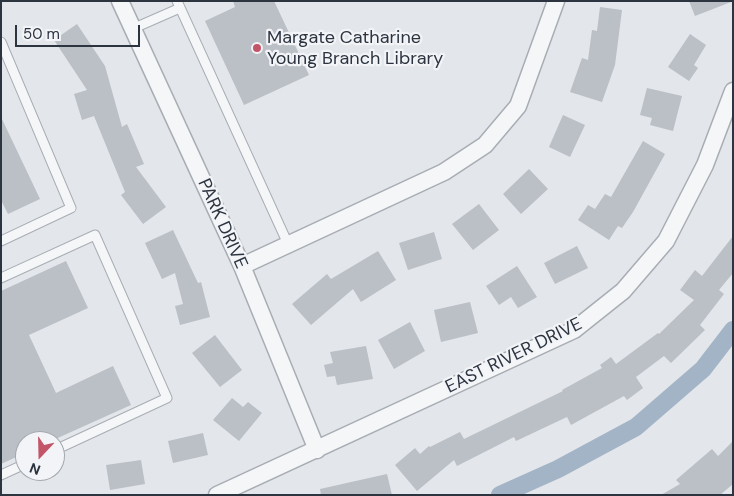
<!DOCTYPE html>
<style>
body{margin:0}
#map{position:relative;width:734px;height:496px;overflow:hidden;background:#e3e6ea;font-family:"DM Sans",sans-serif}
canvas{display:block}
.frame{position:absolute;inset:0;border:2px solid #2c3440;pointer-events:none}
.north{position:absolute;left:15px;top:431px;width:50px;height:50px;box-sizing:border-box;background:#f2f4f7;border:1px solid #a3a7ae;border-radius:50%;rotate:201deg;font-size:14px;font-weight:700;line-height:20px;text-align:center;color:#2c3440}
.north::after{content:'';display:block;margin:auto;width:18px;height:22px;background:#c25567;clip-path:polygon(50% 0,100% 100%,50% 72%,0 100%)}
.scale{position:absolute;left:15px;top:25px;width:125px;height:22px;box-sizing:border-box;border:2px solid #2c3440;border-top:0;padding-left:6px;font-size:15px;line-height:18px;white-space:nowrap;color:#2c3440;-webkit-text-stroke:4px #f2f4f7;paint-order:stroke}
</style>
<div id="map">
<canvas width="734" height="496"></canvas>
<div class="frame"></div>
<div class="north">N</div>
<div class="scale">50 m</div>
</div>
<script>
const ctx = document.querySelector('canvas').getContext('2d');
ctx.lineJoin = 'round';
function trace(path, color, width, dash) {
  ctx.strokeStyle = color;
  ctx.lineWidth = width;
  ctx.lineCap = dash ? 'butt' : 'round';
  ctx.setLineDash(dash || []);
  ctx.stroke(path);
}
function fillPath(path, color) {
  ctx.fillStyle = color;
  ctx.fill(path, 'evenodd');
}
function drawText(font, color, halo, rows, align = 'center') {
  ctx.font = font + ' "DM Sans",sans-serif';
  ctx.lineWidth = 4.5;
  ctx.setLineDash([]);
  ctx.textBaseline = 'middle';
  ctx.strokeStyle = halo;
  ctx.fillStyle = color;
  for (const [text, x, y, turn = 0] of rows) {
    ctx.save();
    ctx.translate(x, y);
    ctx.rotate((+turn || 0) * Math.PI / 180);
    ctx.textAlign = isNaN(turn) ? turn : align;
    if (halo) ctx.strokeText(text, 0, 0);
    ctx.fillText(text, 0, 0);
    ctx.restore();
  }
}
trace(new Path2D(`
 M500,495L558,469L636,427L703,369L733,330`), '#a2b4c6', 18);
fillPath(new Path2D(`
 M233,1H274L309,75L244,105L205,21L235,7Z
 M689,1H731V2L695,16Z
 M600,7L622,10L615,65L602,102L570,92L582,58L588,60L592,30L597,31Z
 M77,24L105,66L122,127L127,124L144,164L136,167L166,207L143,224L121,195L125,192L94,116L82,120L74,94L87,90L54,40Z
 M690,34L706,45L694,65L698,68L689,81L668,67Z
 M647,88L682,96L673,131L650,125L652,118L640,115Z
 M563,115L585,125L570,157L549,147Z
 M1,117L40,199L8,214L1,200Z
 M643,141L665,154L633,212L622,228L618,226L609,240L578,220L588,205L595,209L605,194L611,197Z
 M529,169L548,189L521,214L503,194Z
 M479,204L499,230L473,250L452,224Z
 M173,230L198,283L201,282L210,317L180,325L175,306L183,304L175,273L162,279L145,243Z
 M434,232L442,259L408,270L399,243Z
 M733,236V273L719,290L724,294L700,325L705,330L671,363L664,356L636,377L643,388L627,400L624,396L571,425L567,417L516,441L514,437L457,466L454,460L417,491L395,465L415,448L420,454L429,446L430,447L460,432L464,439L563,391L562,390L602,368L600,365L611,357L616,364L658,333L659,334L694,300L680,290L695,270L702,276Z
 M577,246L588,268L555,284L544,263Z
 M378,251L396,280L361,302L353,289L311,325L292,304L327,274L331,279Z
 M66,261L88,308L29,335L56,393L113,366L131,405L51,441H25V453L1,464V291Z
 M517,266L537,297L518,308L511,297L499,305L486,286Z
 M470,302L478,333L441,342L434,310Z
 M410,322L425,351L394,369L378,340Z
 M215,335L242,370L220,387L192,353Z
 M366,346L373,379L337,385L335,376L327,377L324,365L333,363L330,352Z
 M232,398L243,407L248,402L262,413L239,441L213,420Z
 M203,433L208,455L173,463L168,441Z
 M733,441V484L720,495H661L680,484L676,480L712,449L718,456Z
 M141,460L145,484L110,490L106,465Z
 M387,474L392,495H321L320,489Z`), '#bbbfc6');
const lane = new Path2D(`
 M177,1L288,244
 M132,29L180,8
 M1,42L71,208L1,241
 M1,278L95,235L167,398L55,450
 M1,475L25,464`);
const street = new Path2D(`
 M120,1L242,266L317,450
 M242,266L444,172L485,145L518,106L556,1
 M217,495L574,330L623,291L666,241L705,165L733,91`);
trace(lane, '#a8adb4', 11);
trace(street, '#a8adb4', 19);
trace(lane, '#f5f6f8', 9);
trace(street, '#f5f6f8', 16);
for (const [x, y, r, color] of [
 [257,48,5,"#c25567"]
]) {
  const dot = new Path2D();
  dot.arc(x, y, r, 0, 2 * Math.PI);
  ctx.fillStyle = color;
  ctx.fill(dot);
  trace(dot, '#f2f4f7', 2);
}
drawText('18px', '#2c3440', '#f2f4f7', [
 ["Margate Catharine",267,38],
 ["Young Branch Library",267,59]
], 'left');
drawText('18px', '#2c3440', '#f2f4f7', [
 ["PARK DRIVE",222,224,66],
 ["EAST RIVER DRIVE",514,356,-26]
]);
</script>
